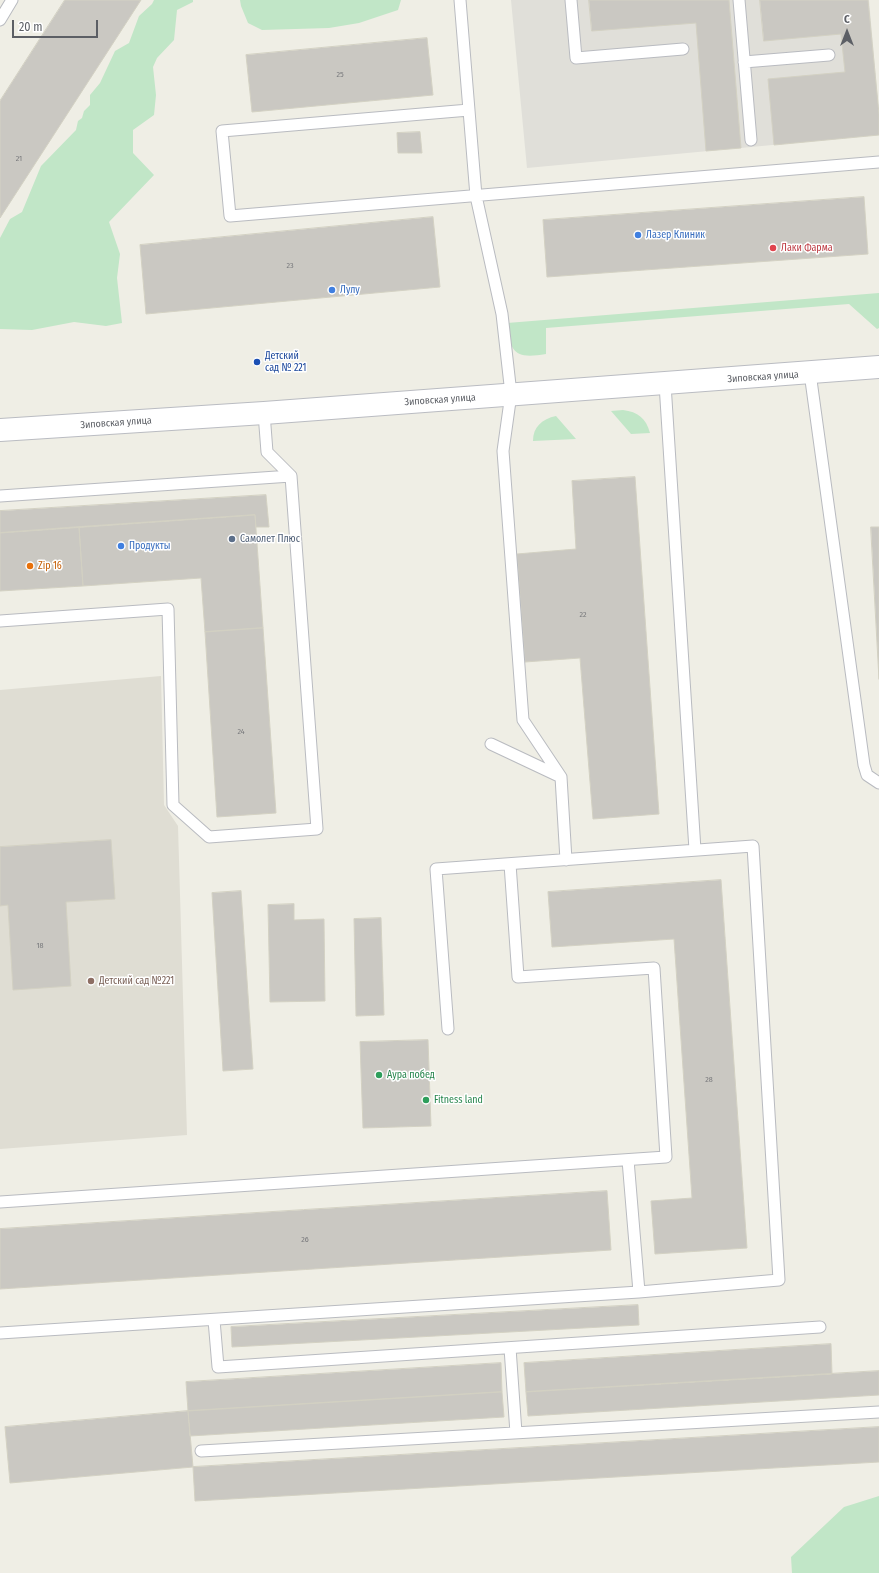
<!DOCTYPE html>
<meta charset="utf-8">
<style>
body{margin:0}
#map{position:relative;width:879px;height:1573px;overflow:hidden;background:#efeee5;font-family:"Fira Sans Condensed",sans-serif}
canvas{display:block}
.north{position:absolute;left:827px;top:12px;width:40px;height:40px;-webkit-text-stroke:3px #fff;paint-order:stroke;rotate:0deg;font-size:11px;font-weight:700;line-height:16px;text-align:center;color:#5c5f65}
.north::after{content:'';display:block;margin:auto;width:14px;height:18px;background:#5c5f65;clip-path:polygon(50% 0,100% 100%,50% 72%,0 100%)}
.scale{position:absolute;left:12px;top:20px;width:86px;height:18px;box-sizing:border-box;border:2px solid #5c5f65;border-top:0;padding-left:5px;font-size:12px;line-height:14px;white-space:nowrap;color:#5c5f65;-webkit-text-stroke:3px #fff;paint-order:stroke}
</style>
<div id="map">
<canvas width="879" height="1573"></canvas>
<div class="north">С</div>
<div class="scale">20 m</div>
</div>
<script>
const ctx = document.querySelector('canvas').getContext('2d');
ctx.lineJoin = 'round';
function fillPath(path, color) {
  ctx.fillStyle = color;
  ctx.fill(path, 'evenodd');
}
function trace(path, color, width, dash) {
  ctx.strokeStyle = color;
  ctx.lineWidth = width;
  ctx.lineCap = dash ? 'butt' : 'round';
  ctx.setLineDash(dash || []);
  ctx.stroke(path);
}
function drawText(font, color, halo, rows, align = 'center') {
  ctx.font = font + ' "Fira Sans Condensed",sans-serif';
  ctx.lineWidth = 3;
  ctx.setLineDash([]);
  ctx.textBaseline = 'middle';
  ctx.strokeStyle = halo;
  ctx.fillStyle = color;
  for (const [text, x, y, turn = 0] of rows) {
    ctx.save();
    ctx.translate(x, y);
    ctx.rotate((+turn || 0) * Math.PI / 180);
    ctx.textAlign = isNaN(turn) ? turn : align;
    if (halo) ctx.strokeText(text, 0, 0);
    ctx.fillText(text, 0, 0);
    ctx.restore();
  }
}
fillPath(new Path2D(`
 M511,0H869L879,113V135L527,168Z`), '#e0dfd9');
fillPath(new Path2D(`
 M161,676L164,805L178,826L187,1135L0,1149V690Z`), '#dfddd3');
fillPath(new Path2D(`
 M154,0H193V2L177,10L174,40L157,58L153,67L156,95L154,115L133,130V153L154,175L109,222L120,254L117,278L122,323L106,326L74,322L32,330L0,329V238L10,219L22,212L41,166L76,130L78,121L82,118L84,111L90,105V95L100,83L115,51L129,43L139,16L152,4Z
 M240,0H401L398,10L359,23L329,28L262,30L248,23L241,6Z
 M879,293V328L877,329L849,304L546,328V354C516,359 510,354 507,323Z
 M623,410C638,412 646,418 650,433L631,434L611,411Z
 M556,416L576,439L533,441C533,427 542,419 556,416Z
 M879,1496V1573H792L791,1557L844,1507Z`), '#c1e6c7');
const building = new Path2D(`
 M65,0H141L0,218V101Z
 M589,0H729L741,148L706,151L696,23L592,31Z
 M760,0H868L879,114V135L774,145L768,79L845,72L841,34L764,41Z
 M427,38L433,95L252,112L246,55Z
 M420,132L422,153H398L397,133Z
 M864,197L868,254L547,277L543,220Z
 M433,217L440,287L146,314L140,245Z
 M635,477L659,814L593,819L580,658L525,662L517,554L576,549L572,481Z
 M266,495L269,527H256L255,515L0,533V511Z
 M255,515L263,628L205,632L201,578L83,586L79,527Z
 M79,527L83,586L0,591V533Z
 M871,527H879V679Z
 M263,628L276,813L217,817L205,632Z
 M111,840L115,899L66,902L71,986L13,990L8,905L0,906V847Z
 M721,880L747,1248L655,1254L651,1201L692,1198L674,939L552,947L548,892Z
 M241,891L253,1069L223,1071L212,893Z
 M294,904V920L324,919L325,1001L270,1002L268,905Z
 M381,918L384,1015L356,1016L354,919Z
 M428,1040L431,1126L363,1128L360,1042Z
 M607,1191L611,1250L0,1289V1229Z
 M638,1305L639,1325L232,1347L231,1327Z
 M831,1344L832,1374L526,1392L524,1363Z
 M501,1363L502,1392L188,1411L186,1382Z
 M879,1371V1395L528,1416L526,1392Z
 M502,1392L504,1417L190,1436L188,1411Z
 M188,1411L193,1467L10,1483L5,1427Z
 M879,1427V1462L195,1501L193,1467Z`);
fillPath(building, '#cac8c2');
trace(building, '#d3d1c3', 1);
const lane = new Path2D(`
 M460,0L476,196L502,314L511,394L503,451L523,720L561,777L566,860
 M571,0L576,58L683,49
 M739,0L751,140
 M0,20L12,0
 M744,62L829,55
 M469,110L222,131L230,216L879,162
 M810,373L864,765L867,775L879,783
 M665,384L695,850
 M0,496L291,476
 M0,621L168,609L173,805L209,837L317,829L291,476L267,452L264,413
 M491,744L561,777
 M628,1160L639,1292
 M0,1202L666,1157L654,968L518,977L510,864
 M214,1320L218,1367L820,1327
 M0,1333L639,1292L779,1280L753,846L436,869L448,1029
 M510,1348L516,1433
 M201,1451L879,1412`);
const secondary = new Path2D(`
 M0,430L264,413L879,367`);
trace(lane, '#b9bbc0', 13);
trace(secondary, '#babcc2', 24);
trace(lane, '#fff', 11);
trace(secondary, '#fff', 22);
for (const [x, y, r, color] of [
 [638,235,4,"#3f7fe0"],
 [773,248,4,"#e0444e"],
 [332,290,4,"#3f7fe0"],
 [257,362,4,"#1a4fb4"],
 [232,539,4,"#5c6f8a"],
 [121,546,4,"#3f7fe0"],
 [30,566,4,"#e8710a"],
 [91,981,4,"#8d6e63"],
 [379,1075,4,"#2e9e5b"],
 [426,1100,4,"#2e9e5b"]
]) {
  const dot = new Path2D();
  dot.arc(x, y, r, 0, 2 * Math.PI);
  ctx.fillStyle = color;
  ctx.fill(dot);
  trace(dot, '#fff', 1.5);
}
drawText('8px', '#78797c', null, [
 ["25",340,75],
 ["21",19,159],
 ["23",290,266],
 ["22",583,615],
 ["24",241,732],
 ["18",40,946],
 ["28",709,1080],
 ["26",305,1240]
]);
drawText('10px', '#366cbe', '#fff', [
 ["Лазер Клиник",646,235],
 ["Лулу",340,290],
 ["Продукты",129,546]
], 'left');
drawText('10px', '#be3a42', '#fff', [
 ["Лаки Фарма",781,248]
], 'left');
drawText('10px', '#164399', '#fff', [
 ["Детский",265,356],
 ["сад № 221",265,368]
], 'left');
drawText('10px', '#5c5f65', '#fff', [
 ["Зиповская улица",763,377,-4],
 ["Зиповская улица",440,400,-4],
 ["Зиповская улица",116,423,-4]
]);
drawText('10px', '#4e5e75', '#fff', [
 ["Самолет Плюс",240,539]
], 'left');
drawText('10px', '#c56008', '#fff', [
 ["Zip 16",38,566]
], 'left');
drawText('10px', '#785e54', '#fff', [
 ["Детский сад №221",99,981]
], 'left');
drawText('10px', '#27864d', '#fff', [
 ["Аура побед",387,1075],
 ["Fitness land",434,1100]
], 'left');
</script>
